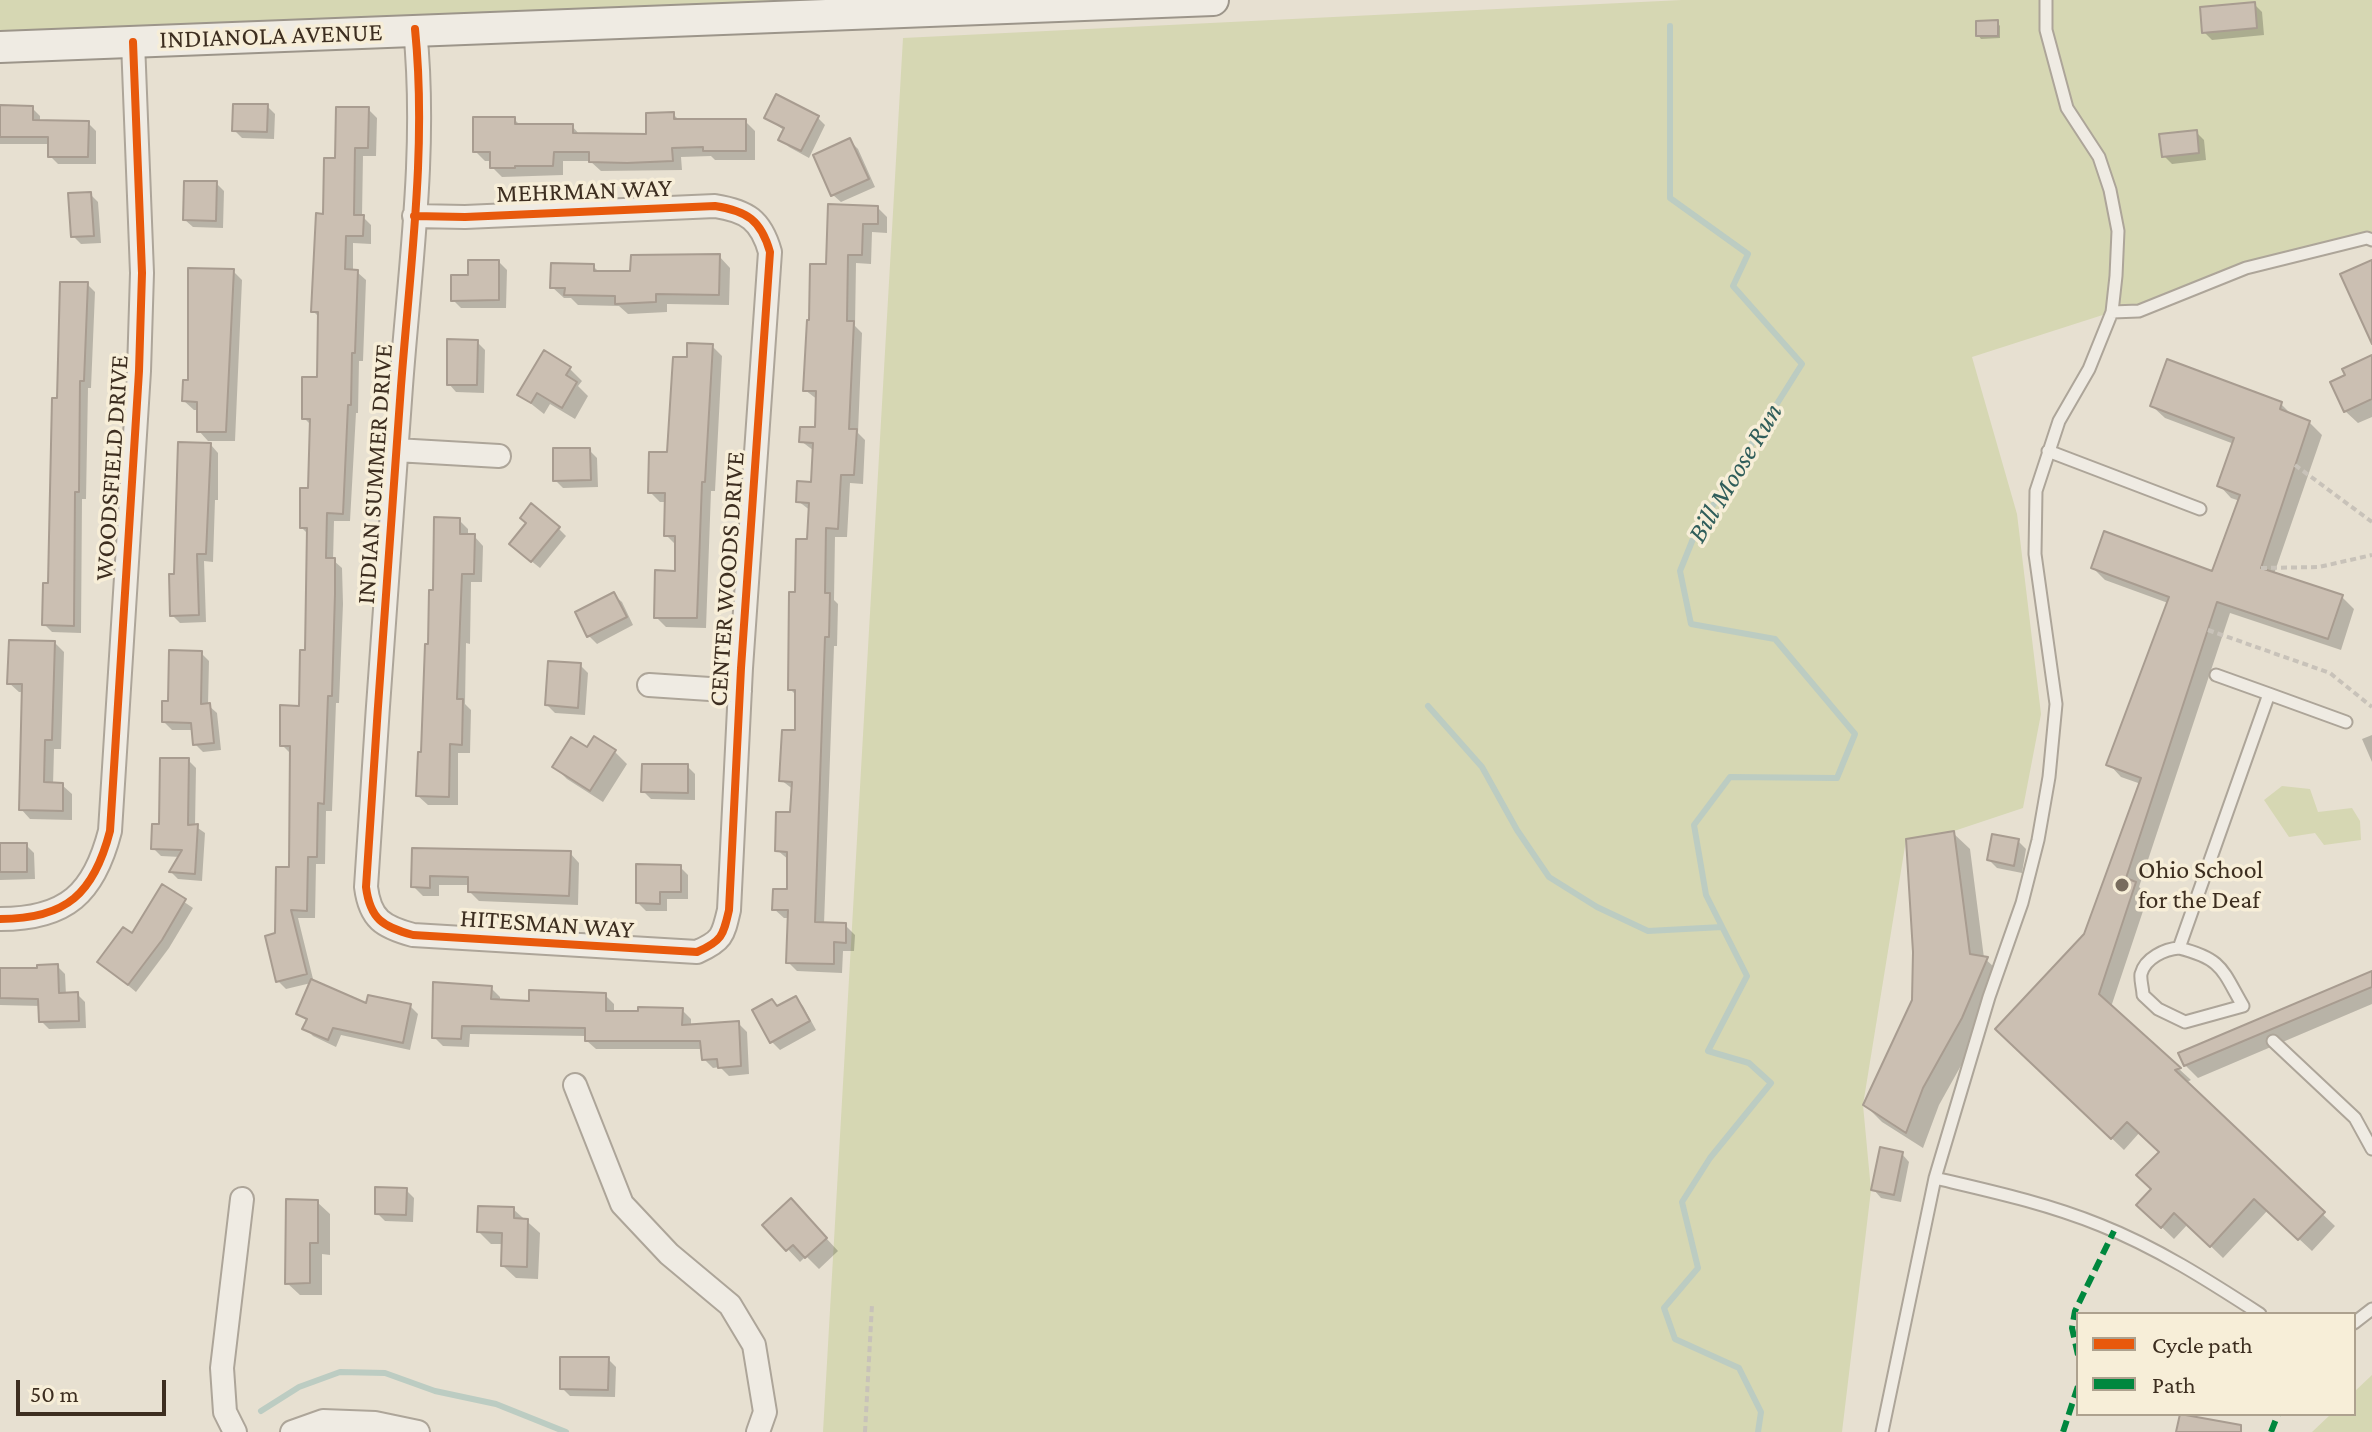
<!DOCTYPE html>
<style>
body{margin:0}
#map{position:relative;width:2372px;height:1432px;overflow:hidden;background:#e7e0d1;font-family:"Crimson Pro",serif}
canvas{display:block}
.legend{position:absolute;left:2076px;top:1312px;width:280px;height:104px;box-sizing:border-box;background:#f7eed8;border:2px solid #ada18e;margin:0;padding:10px 14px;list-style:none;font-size:24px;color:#3d2e20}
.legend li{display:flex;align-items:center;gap:16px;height:40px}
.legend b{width:40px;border:2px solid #ada18e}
.scale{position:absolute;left:16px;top:1380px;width:150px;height:36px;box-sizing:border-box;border:4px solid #3d2e20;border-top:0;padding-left:10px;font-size:24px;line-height:28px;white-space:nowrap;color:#3d2e20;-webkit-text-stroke:6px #f7eed8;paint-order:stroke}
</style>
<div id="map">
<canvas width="2372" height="1432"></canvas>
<ul class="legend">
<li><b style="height:10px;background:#e8590c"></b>Cycle path</li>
<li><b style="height:10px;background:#00873e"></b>Path</li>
</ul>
<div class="scale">50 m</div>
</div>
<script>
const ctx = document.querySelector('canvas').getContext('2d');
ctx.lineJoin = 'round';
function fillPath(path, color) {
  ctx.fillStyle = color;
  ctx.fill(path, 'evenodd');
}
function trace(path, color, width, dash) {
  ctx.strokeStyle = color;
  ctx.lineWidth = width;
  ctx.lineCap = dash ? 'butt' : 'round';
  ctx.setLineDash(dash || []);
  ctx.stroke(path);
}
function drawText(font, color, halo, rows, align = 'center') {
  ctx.font = font + ' "Crimson Pro",serif';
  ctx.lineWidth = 7;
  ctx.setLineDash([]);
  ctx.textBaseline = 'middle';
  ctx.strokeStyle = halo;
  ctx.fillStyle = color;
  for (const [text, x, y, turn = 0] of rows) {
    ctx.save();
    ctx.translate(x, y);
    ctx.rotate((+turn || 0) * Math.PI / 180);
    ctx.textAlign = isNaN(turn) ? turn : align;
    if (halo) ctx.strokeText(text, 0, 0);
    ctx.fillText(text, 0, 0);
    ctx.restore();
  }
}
fillPath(new Path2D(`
 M0,0H884L0,34Z
 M1682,0H2372V240L2366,238L2112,312L1972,357L2017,514L2041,714L2023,808L1954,831L1906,840L1863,1105L1871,1190L1842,1432H823L903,38Z
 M2282,786L2310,789L2318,812L2352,808L2360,821L2361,840L2324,845L2315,833L2289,837L2264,800Z
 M2372,1375V1432H2312L2331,1414H2354V1392Z`), '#d6d7b3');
fillPath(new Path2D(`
 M2254,4L2262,12L2264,35L2212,40L2204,32Z
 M1997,22L2000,26V38L1981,39L1978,35Z
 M267,106L275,114L274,139L242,138L234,130Z
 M0,107L32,108L40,116V122L88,123L96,131V164H58L50,156V144H0Z
 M368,109L377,118L376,156H363L362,216L371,225V244L353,243V272H357L366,280L363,361H359L358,413H356L350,521H334L333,560L342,568L343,604L339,703H336L332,811H326L325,864H316L315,918H298L314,983L367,1006H410L418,1014L410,1050L341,1035L336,1047L313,1036L305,1028L308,1022L298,1013L311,983L286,989L278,981L277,935L291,869L290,753L282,745L301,708L307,653L309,535L302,528L309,490L312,426L304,418L319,379L320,318L313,311L325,216L337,160Z
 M673,114L680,121H745L755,131V160H715L711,156L681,157L682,170L601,171L590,161H563V175L502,177L492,167V161H485L475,151L514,119L521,126H572L580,135L648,136Z
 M817,117L825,125L809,158L789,147L781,139L785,131L767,118Z
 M2196,132L2204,140L2206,160L2172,164L2164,156Z
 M850,141L858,149L875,187L841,202L833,195Z
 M216,183L224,191L223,228L193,227L185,220Z
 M90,194L98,202L101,243L81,244L73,236Z
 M830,206L878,208L887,217V233L872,232L871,264L856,263L855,326L862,333L858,433L865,440L863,484L850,483L847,537H835L834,600L838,604L837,646H834L824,924L845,925L855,935L854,951H843L842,973L797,971L788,962L789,918H784L774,909L789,891V860L777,850L792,814L794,790L781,780L797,732V696L790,689L797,594L809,541L811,511L798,501L813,484L814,451L801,441L817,429L818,400L805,390L828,266Z
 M719,256L730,268L729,305L667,304V312L628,314L619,306L578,305L571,298H564L552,287L593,266L600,273H632Z
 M499,262L507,270L506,308H461L453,300Z
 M233,271L242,280L235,441H208L199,431V410H194L184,401Z
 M87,284L95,292L91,388H88L86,499H82L81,633L52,632L44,624L50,585L59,400Z
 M477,342L485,350L484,393L456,392L449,384Z
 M712,346L722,356L715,491H711L706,628L666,627L656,617L677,573V546L666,535L667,502H660L650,492L669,454L689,359Z
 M2372,357V417L2358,423L2345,411L2348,376Z
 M569,368L582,381L578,386L588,396L575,419L550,404L544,414L520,395Z
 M2281,404L2294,417L2309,422L2322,435L2274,574L2342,597L2354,609L2341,650L2230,613L2139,887L2148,896L2111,1007L2179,1069L2191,1080L2185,1083L2335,1226L2312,1251L2268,1210L2223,1258L2188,1224L2174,1239L2139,1205L2153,1189L2161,1152L2140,1132L2124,1150L2010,1041L2086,935L2141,784L2121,777L2109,764L2168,603L2105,580L2093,568L2213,574L2240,501L2231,498L2219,485L2234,444L2165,418L2152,406Z
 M211,445L218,453V500H215L213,562L204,561L206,622L180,623L172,615L176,576Z
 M589,450L597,458L598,487L563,488L555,480Z
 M459,520L468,529V536H474L483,546L482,582H471L470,644L466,643L465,704L471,710L470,753H458V805H428L418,796L435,592Z
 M529,524L558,528L566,536L540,568L520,552Z
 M614,595L622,602L633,625L597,644L589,636L578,613Z
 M54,642L64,652L61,749H54L53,785H62L72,794V820L30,819L21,809L24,692H19L9,683Z
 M201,653L209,661L208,705L217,713L221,750L203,752L195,744L194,730H172L164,722L170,703Z
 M580,665L588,673L585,715L555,713L547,705Z
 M2372,735V762L2362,739Z
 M615,752L627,764L603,802L567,779L555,767Z
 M188,760L196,768L195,826L205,833L202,881L178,879L171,872L180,857L161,856L153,848Z
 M687,766L695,774V800L651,799L643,791Z
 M1953,833L1970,849L1984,958L2003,975L1978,1035L1939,1105L1923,1148L1882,1122L1865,1105L1913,1001Z
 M2018,841L2026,849L2022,873L1997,868L1989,860Z
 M0,845H26L34,853L35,879L0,880Z
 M414,850L570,853L579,863L578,905L479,901L470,892V885H439V896H423L413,886Z
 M680,867L688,875V899H667V911H646L638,903Z
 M162,887L193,908L169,948L136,992L100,962L133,936Z
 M57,966L65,974L66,995L77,994L85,1002L86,1028L49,1029L41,1021V1006L0,1005V970H39Z
 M2372,973V1004L2198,1078L2185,1065Z
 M491,988L500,997V1002L531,1003L605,995L614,1004V1013L682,1010L691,1019V1026L738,1023L747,1032L749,1074L729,1076L720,1067L713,1068L704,1059L703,1049H596L587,1041V1036L470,1034L469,1047L443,1046L434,1037Z
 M795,998L803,1006L816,1030L780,1050L772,1042L755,1011L778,1008Z
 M1902,1154L1909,1162L1901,1202L1881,1198L1874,1190Z
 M406,1190L414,1198L413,1222L385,1221L377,1213Z
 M317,1202L330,1214V1255L322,1254V1295H300L287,1283Z
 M513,1209L540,1233L538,1279L516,1278L503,1266L504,1244H491L479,1232Z
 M803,1213L838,1251L819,1269L806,1256L800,1262L765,1225Z
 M608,1359L616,1367L615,1397L570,1396L562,1388Z`), '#0003');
trace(new Path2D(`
 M1670,26V198L1748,254L1733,286L1802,364L1695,534L1680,571L1691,624L1775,639L1855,734L1837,778L1730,777L1694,825L1706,895L1747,976L1708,1051L1749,1063L1771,1083L1710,1158L1682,1202L1698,1268L1664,1308L1675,1339L1739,1368L1761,1412L1758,1432
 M1428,706L1482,767L1517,830L1549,877L1597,907L1648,931L1722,927
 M261,1411L299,1387L340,1372L385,1373L435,1391L496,1404L566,1432`), '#bcccc2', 6);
const building = new Path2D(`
 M2255,2L2257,28L2202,33L2200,7Z
 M1998,20V36H1976V21Z
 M776,94L819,116L801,151L778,140L784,128L764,118Z
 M233,104H268L267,132L232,131Z
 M0,105L33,106V120L89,121L88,157H48V137H0Z
 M336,107H369L368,148H355L354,215H364L363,236H346L345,269L358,270L355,353H352L351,405H348L343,514L327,513L326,558H335V594L332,696H328L324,804L318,803L317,857H308L307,911L291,910L307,974L276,982L265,936L275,933L276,867H289L290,746H280V705L299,706L300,650H305L307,528H300V488H308L310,419H302V377H317L318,312H311L316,213L323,214L324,158H335Z
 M674,112V119H746V151H703V147L672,148L673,161L627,163L589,162V152H554L553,166H515V168H490V152H473V117H515V124H573V133L646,134V113Z
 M2197,130L2199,153L2162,157L2159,134Z
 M850,138L869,179L831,196L813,155Z
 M184,181H217L216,221L183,220Z
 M91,192L94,236L71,237L68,193Z
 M828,204L878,206V224H863L862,255H848L847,321H854L849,429H857L854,475H841L838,529L826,528L825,593H830L829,637H825L815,922L846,923V943L834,942V964L786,963L788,910H772L773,889H787V852L775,851L776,812H790L792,782L779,781L782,730H795V690H788L789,592H795L796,539H807L809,503L796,502L797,481L811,482L813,443L799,442L800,427H815L816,391H803L807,320H809L810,264H826Z
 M720,254L719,295L656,294V302L615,304V296L564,295L565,288H550L551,263L594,264V271H630L631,255Z
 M468,260H499V300L451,301V275H468Z
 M2372,260V344L2340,274Z
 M188,268L234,269L226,432H197V402L182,401L183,380H188Z
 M60,282H88L84,381H80L79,492H75L74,626L42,625L43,583H48L52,398H57Z
 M447,339L478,340L477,385H447Z
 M687,343L713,344L705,482H702L697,618H654L655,570L675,571V536H664L665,493H648L649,452H667L673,357H687Z
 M544,350L571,367L566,375L577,382L562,408L537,393L531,403L517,395Z
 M2372,355V399L2344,412L2330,382L2345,375L2342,369Z
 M2167,359L2282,402L2280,409L2310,421L2261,568L2343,595L2328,639L2217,602L2126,878L2136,882L2099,994L2181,1068L2175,1070L2325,1212L2298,1240L2254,1199L2210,1247L2174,1213L2161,1228L2136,1205L2151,1189L2136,1175L2159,1152L2127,1122L2111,1139L1995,1029L2084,934L2141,778L2106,765L2169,597L2091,568L2104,531L2212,571L2240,495L2217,486L2234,438L2150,406Z
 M178,442L211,443L206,554H197L199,615L170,616L169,574H174Z
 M553,448H590L591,480L553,481Z
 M531,503L560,527L531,562L509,544L526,523L520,518Z
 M434,517L460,518V534H475L474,574H462L457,699H463L462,745L450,744L449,797L416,796L418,752H421L425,644H428L429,590H433Z
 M614,592L627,617L587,637L575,612Z
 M9,640L55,641L52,740H45L44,782L63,783V811L19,810L22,684H7Z
 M169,650L202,651L201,704L210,703L214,743L193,745L191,723L162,722V701H168Z
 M548,661L581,663L578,708L545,705Z
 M594,736L616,750L590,791L552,767L571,737L587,747Z
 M160,758H189L188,825L198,824L195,874L169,872L182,850L151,849L152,824H159Z
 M642,764H688V793L641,792Z
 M1954,831L1970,954L1988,957L1962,1018L1923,1088L1906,1133L1863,1105L1912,1000L1913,952L1906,839Z
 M1992,834L2019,839L2014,866L1987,860Z
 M0,843H27V872H0Z
 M412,848L571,851L569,896L468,892V877L430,876V888L411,887Z
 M636,864L681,865V892H660V904L636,903Z
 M162,884L186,899L162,940L128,985L97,962L123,927L132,933Z
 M58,964L59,993L78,992L79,1021L39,1022L38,999L0,998V968H37V965Z
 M2372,971V987L2184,1066L2178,1053Z
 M311,979L366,1003L368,995L411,1004L403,1043L333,1028L328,1040L302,1029L307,1019L296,1014Z
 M433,982L492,986L491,999L529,1001V990L606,993V1011H638V1007L683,1008L682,1025L739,1021L741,1066L718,1068L717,1059L702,1060L700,1041H585V1028L462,1026L461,1039L432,1038Z
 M796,996L810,1021L770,1043L752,1010L772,999L777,1006Z
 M1880,1147L1903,1152L1894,1195L1871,1190Z
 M375,1187L407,1188L406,1215L375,1214Z
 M791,1198L827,1238L805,1258L793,1245L786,1251L762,1225Z
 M286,1199L318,1200V1243H310V1283L285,1284Z
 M478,1206L514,1207V1218L528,1219L527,1267L501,1266L502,1233L477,1232Z
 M560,1357H609L608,1390L560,1389Z
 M2180,1414L2241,1425V1432H2176Z`);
fillPath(building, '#cbbfb2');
trace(building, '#a89c90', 2);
const lane = new Path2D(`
 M2112,312L2139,311L2246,268L2367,238L2372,240
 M2048,451L2200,509
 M2269,694L2346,722
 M2179,948L2269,694L2216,675
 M2179,948C2223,959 2222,970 2243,1006L2185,1022L2158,1009L2143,995C2143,989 2140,980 2141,974C2145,958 2165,949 2179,948Z
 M2273,1041L2355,1118L2372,1149
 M1935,1178C1990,1191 2046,1203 2100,1225C2156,1247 2209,1281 2260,1314
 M2354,1323L2372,1309
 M1882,1432L1935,1178L1989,997L2022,903L2038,840L2049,777L2056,704L2035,554L2036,491L2059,421L2089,369L2112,312L2116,276L2118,231L2110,190L2099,157L2067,108L2046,30V0`);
const street = new Path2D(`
 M414,216L465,217L715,206C747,211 761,220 770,252L741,668L729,910C723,936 722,941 697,952L413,935C383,927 370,919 366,887C377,720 388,552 401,386C410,267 427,148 415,29
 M396,450L499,456
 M649,685L740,691
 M0,919C67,919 94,893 110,831L139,371L142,273L133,42
 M575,1085L622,1204L669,1254L730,1305L754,1345L765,1412L758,1432
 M235,1432L225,1412L222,1368L242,1199
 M292,1432L323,1421L375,1423L418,1432`);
const secondary = new Path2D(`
 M0,47L1213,0`);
trace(lane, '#ada599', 15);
trace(street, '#ada599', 26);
trace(secondary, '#9c958a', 34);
trace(new Path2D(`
 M2295,465L2372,522
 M2261,568L2319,567L2372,555
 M2208,630L2330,673L2372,707
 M865,1432L872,1305`), '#c8c2b9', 4, [6, 4]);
trace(lane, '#efebe3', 11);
trace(street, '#efebe3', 22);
trace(secondary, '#efebe3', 30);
trace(new Path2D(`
 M2078,1355L2072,1328L2075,1311L2114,1231
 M2063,1432L2078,1386
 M2271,1432L2278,1414`), '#00873e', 6, [12, 6]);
trace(new Path2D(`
 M414,216L465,217L715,206C747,211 761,220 770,252L741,668L729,910C723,936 722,941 697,952L413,935C383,927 370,919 366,887C377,720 388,552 401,386C410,267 427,148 415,29
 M0,919C67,919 94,893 110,831L139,371L142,273L133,42`), '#e8590c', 8);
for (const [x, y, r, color] of [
 [2122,885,8,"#786c5e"]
]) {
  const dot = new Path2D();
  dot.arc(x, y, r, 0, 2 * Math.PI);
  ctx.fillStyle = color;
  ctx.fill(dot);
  trace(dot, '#f7eed8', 3);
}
drawText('26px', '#3d2e20', '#f7eed8', [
 ["INDIANOLA AVENUE",271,36,-2],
 ["MEHRMAN WAY",584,191,-2],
 ["WOODSFIELD DRIVE",112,468,-86],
 ["INDIAN SUMMER DRIVE",375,474,-86],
 ["CENTER WOODS DRIVE",727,579,-86],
 ["HITESMAN WAY",547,924,4]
]);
drawText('26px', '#3d2e20', '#f7eed8', [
 ["Ohio School",2138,870],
 ["for the Deaf",2138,900]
], 'left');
drawText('italic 28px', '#2f5d5a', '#f7eed8', [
 ["Bill Moose Run",1735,473,-59]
]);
</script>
